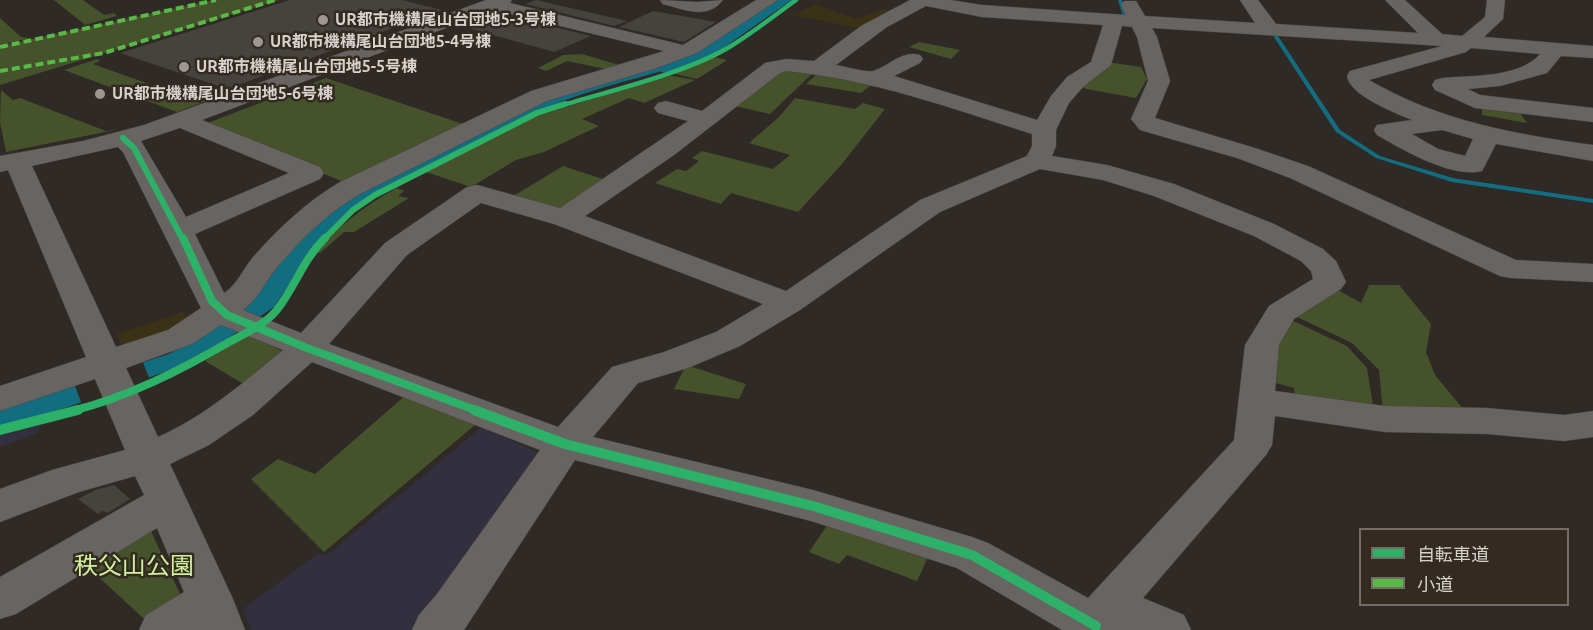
<!DOCTYPE html>
<meta charset="utf-8">
<style>
body{margin:0}
#map{position:relative;width:1593px;height:630px;overflow:hidden;background:#2f2a26;font-family:Ubuntu,"Noto Sans JP",sans-serif}
canvas{display:block}
.legend{position:absolute;left:1359px;top:528px;width:210px;height:78px;box-sizing:border-box;background:#332a22;border:2px solid #756d66;margin:0;padding:8px 10px;list-style:none;font-size:18px;color:#d8d2cd}
.legend li{display:flex;align-items:center;gap:12px;height:30px}
.legend b{width:30px;border:2px solid #756d66}
</style>
<div id="map">
<canvas width="1593" height="630"></canvas>
<ul class="legend">
<li><b style="height:8px;background:#2db169"></b>自転車道</li>
<li><b style="height:8px;background:#58b947"></b>小道</li>
</ul>
</div>
<script>
const ctx = document.querySelector('canvas').getContext('2d');
ctx.lineJoin = 'round';
function fillPath(path, color) {
  ctx.fillStyle = color;
  ctx.fill(path, 'evenodd');
}
function trace(path, color, width, dash) {
  ctx.strokeStyle = color;
  ctx.lineWidth = width;
  ctx.lineCap = dash ? 'butt' : 'round';
  ctx.setLineDash(dash || []);
  ctx.stroke(path);
}
function drawText(font, color, halo, rows, align = 'center') {
  ctx.font = font + ' Ubuntu,"Noto Sans JP",sans-serif';
  ctx.lineWidth = 5;
  ctx.setLineDash([]);
  ctx.textBaseline = 'middle';
  ctx.strokeStyle = halo;
  ctx.fillStyle = color;
  for (const [text, x, y, turn = 0] of rows) {
    ctx.save();
    ctx.translate(x, y);
    ctx.rotate((+turn || 0) * Math.PI / 180);
    ctx.textAlign = isNaN(turn) ? turn : align;
    if (halo) ctx.strokeText(text, 0, 0);
    ctx.fillText(text, 0, 0);
    ctx.restore();
  }
}
fillPath(new Path2D(`
 M41,425L38,433L0,447V435Z
 M482,427L543,455L417,630H251L243,609L319,553L326,556Z`), '#32303e');
fillPath(new Path2D(`
 M54,0H83L104,15L114,13L117,16L85,25Z
 M214,0H279L0,85V46Z
 M0,18L21,37L30,38L0,45Z
 M919,42L960,50L951,59L909,47Z
 M582,54L619,65L610,70L567,61L546,71L538,68L563,55Z
 M714,57L727,60L697,79L671,73Z
 M97,59L100,61L93,64L197,101L212,99L177,112L64,70Z
 M1107,62L1141,67L1147,79L1136,98L1076,87Z
 M776,70L814,72L770,114L730,105Z
 M820,71L875,82L861,93L806,84Z
 M667,75L695,80L644,103L629,98L582,119L599,126L544,152L516,160L471,187L426,172L538,116Z
 M326,78L463,124L344,182L202,125Z
 M1,90L13,100L20,98L106,131L120,129L6,152L0,122Z
 M795,98L855,109L863,103L885,109L842,164L798,212L731,193L721,204L655,183L677,169L686,171L699,161L692,158L702,151L773,169L790,155L749,143L780,116Z
 M1482,104L1517,109L1527,123L1482,115Z
 M563,166L609,181L558,212L510,198Z
 M397,188L404,191L398,196L409,198L354,232H344L320,253H314C339,226 365,205 397,188Z
 M1369,285H1399L1431,324L1426,352L1435,375L1464,410L1383,412L1379,370L1352,343L1297,317L1338,290L1361,303Z
 M1289,319L1347,346L1367,368L1374,411L1295,402L1294,388L1269,381L1270,346Z
 M250,334L287,354L250,388L205,361Z
 M686,365L746,384L739,399L674,389Z
 M407,394L475,425L324,552L251,479L278,459L315,474Z
 M828,524L929,555L917,581L847,555L839,564L809,552Z
 M151,531L186,607L154,628L80,560Z`), '#45522b');
fillPath(new Path2D(`
 M816,4L856,19L884,9L891,11L859,28L787,14L798,13Z
 M183,312L189,323L124,353L117,334Z`), '#393216');
fillPath(new Path2D(`
 M776,0H792L713,53L701,50Z
 M692,52L707,56C660,74 610,83 563,101C499,126 439,161 378,192L355,206L319,241L274,307L218,345L175,368L68,407L0,427V409L169,354L187,344L274,265L334,203L514,112Z`), '#136d80');
fillPath(new Path2D(`
 M142,360L150,380L82,405L74,383Z`), '#2f2a26');
fillPath(new Path2D(`
 M1118,0H1122L1128,20L1124,19Z
 M1272,33H1276L1340,130L1380,156L1453,178L1593,199V203L1452,182L1376,158L1336,132L1272,34Z`), '#136d80');
fillPath(new Path2D(`
 M772,0H791L712,56L667,73L661,72L658,68L661,64L700,48Z`), '#136d80');
fillPath(new Path2D(`
 M290,0H402L442,10L227,89L120,53Z
 M536,0L627,21L614,26L525,4Z
 M653,11L716,22L684,42L619,27Z
 M497,13L591,36L554,52L461,26Z
 M114,485L130,499L108,513L103,511L98,514L78,499L95,490Z`), '#46423e');
const minor = new Path2D(`
 M486,0H512L510,3L683,45L756,0H778L697,53L654,69L547,101L360,194C326,214 300,240 275,270C264,284 258,299 243,310L301,333L385,243L467,187L477,185L560,208L688,121L658,113L654,108L658,103L666,101L702,111L765,63L786,59L814,61L861,26L910,0H951L982,5L1126,15L1121,5L1124,1H1136L1145,16L1255,23L1240,0H1258L1276,24L1418,33L1385,0H1405L1442,34L1462,36L1485,17L1487,0H1505L1503,19L1484,37L1593,46V58L1561,56L1547,73L1500,86L1468,89L1480,95L1593,108V122L1475,108L1435,90L1432,85L1435,80L1443,78C1474,75 1519,78 1540,54L1471,48L1466,52L1369,80C1439,121 1514,134 1593,145V161L1496,144L1482,171C1453,179 1403,150 1377,135L1374,130L1377,125L1412,120C1395,113 1349,95 1347,76L1350,71L1442,46L1152,28L1157,37L1170,81L1155,118L1255,148L1308,166L1516,260L1593,264V282L1511,278L1500,276L1290,178L1237,158L1140,130L1131,119L1148,81L1137,37L1132,27L1122,26L1111,65L1083,87L1069,103L1056,130V146L1052,156L1107,165L1174,184L1274,224L1323,249L1336,261L1346,282L1341,289L1294,319L1279,345L1275,391L1385,406L1487,408L1564,415L1593,411V437L1564,441L1487,434L1385,432L1275,416L1272,445L1266,455L1143,598L1184,615L1191,630H1062L957,568L811,521L575,460L464,630H412L419,615L437,594L540,450L312,362L253,415L209,445L170,464L233,599L245,630H139L146,615L184,592L157,528L16,614L0,619V577L144,495L135,476L79,492L0,522V489L52,470L125,450L95,379L0,411V386L86,357L8,170L0,172V156L83,141L144,125ZM926,6L982,17L1103,25L1091,62L1067,77L1051,96L1037,120L894,76L920,63L923,59L920,55C902,50 889,66 873,71C867,73 843,66 836,65L887,27ZM494,10L664,51L531,91L340,182C305,203 280,227 253,257C243,269 237,285 224,293L195,234L320,179L324,173L320,167L202,120ZM786,71C871,79 951,108 1032,134V146L1027,156L920,200L786,291L585,216L674,155L780,73ZM180,128L289,173L186,217L141,141ZM1442,130L1473,139L1465,156L1438,149L1412,134ZM118,147L123,152L201,308L168,330L116,347L32,166ZM1040,169L1103,180L1154,196L1254,236L1301,261L1311,271L1313,279L1269,306L1245,345L1234,440L1088,598L988,543L972,537L813,490L593,437L638,383L688,368L740,346L800,310L940,212ZM481,203L554,224L763,304L716,332L664,352L612,367L558,427L329,344L407,255ZM221,325L283,350C243,383 205,416 158,437L126,368L192,344Z
 M660,0L697,2L723,0C707,21 683,9 663,4Z`);
trace(minor, '#494541', 1);
fillPath(minor, '#686461');
trace(new Path2D(`
 M0,47L216,0
 M0,71L104,53L275,0`), '#58b947', 4, [8, 4]);
trace(new Path2D(`
 M560,106C612,90 687,73 731,46C754,32 775,15 796,0`), '#2db169', 4.5);
trace(new Path2D(`
 M123,138L134,148L183,240
 M323,240L353,210L375,195L537,113L565,104`), '#2db169', 6);
trace(new Path2D(`
 M183,238L212,301L227,315L307,348L478,411
 M72,411C128,397 181,370 231,341C246,333 265,324 276,311C295,288 302,261 325,238`), '#2db169', 8);
trace(new Path2D(`
 M474,410L565,444L813,506L972,555L1096,626
 M0,430L78,410`), '#2db169', 10);
for (const [x, y, r, color] of [
 [323,20,6,"#9d9793"],
 [258,42,6,"#9d9793"],
 [184,67,6,"#9d9793"],
 [100,94,6,"#9d9793"]
]) {
  const dot = new Path2D();
  dot.arc(x, y, r, 0, 2 * Math.PI);
  ctx.fillStyle = color;
  ctx.fill(dot);
  trace(dot, '#332a22', 2);
}
drawText('bold 16px', '#d8d2cd', '#332a22', [
 ["UR都市機構尾山台団地5-3号棟",335,20],
 ["UR都市機構尾山台団地5-4号棟",270,42],
 ["UR都市機構尾山台団地5-5号棟",196,67],
 ["UR都市機構尾山台団地5-6号棟",112,94]
], 'left');
drawText('24px', '#cff199', '#332a22', [
 ["秩父山公園",134,566]
]);
</script>
